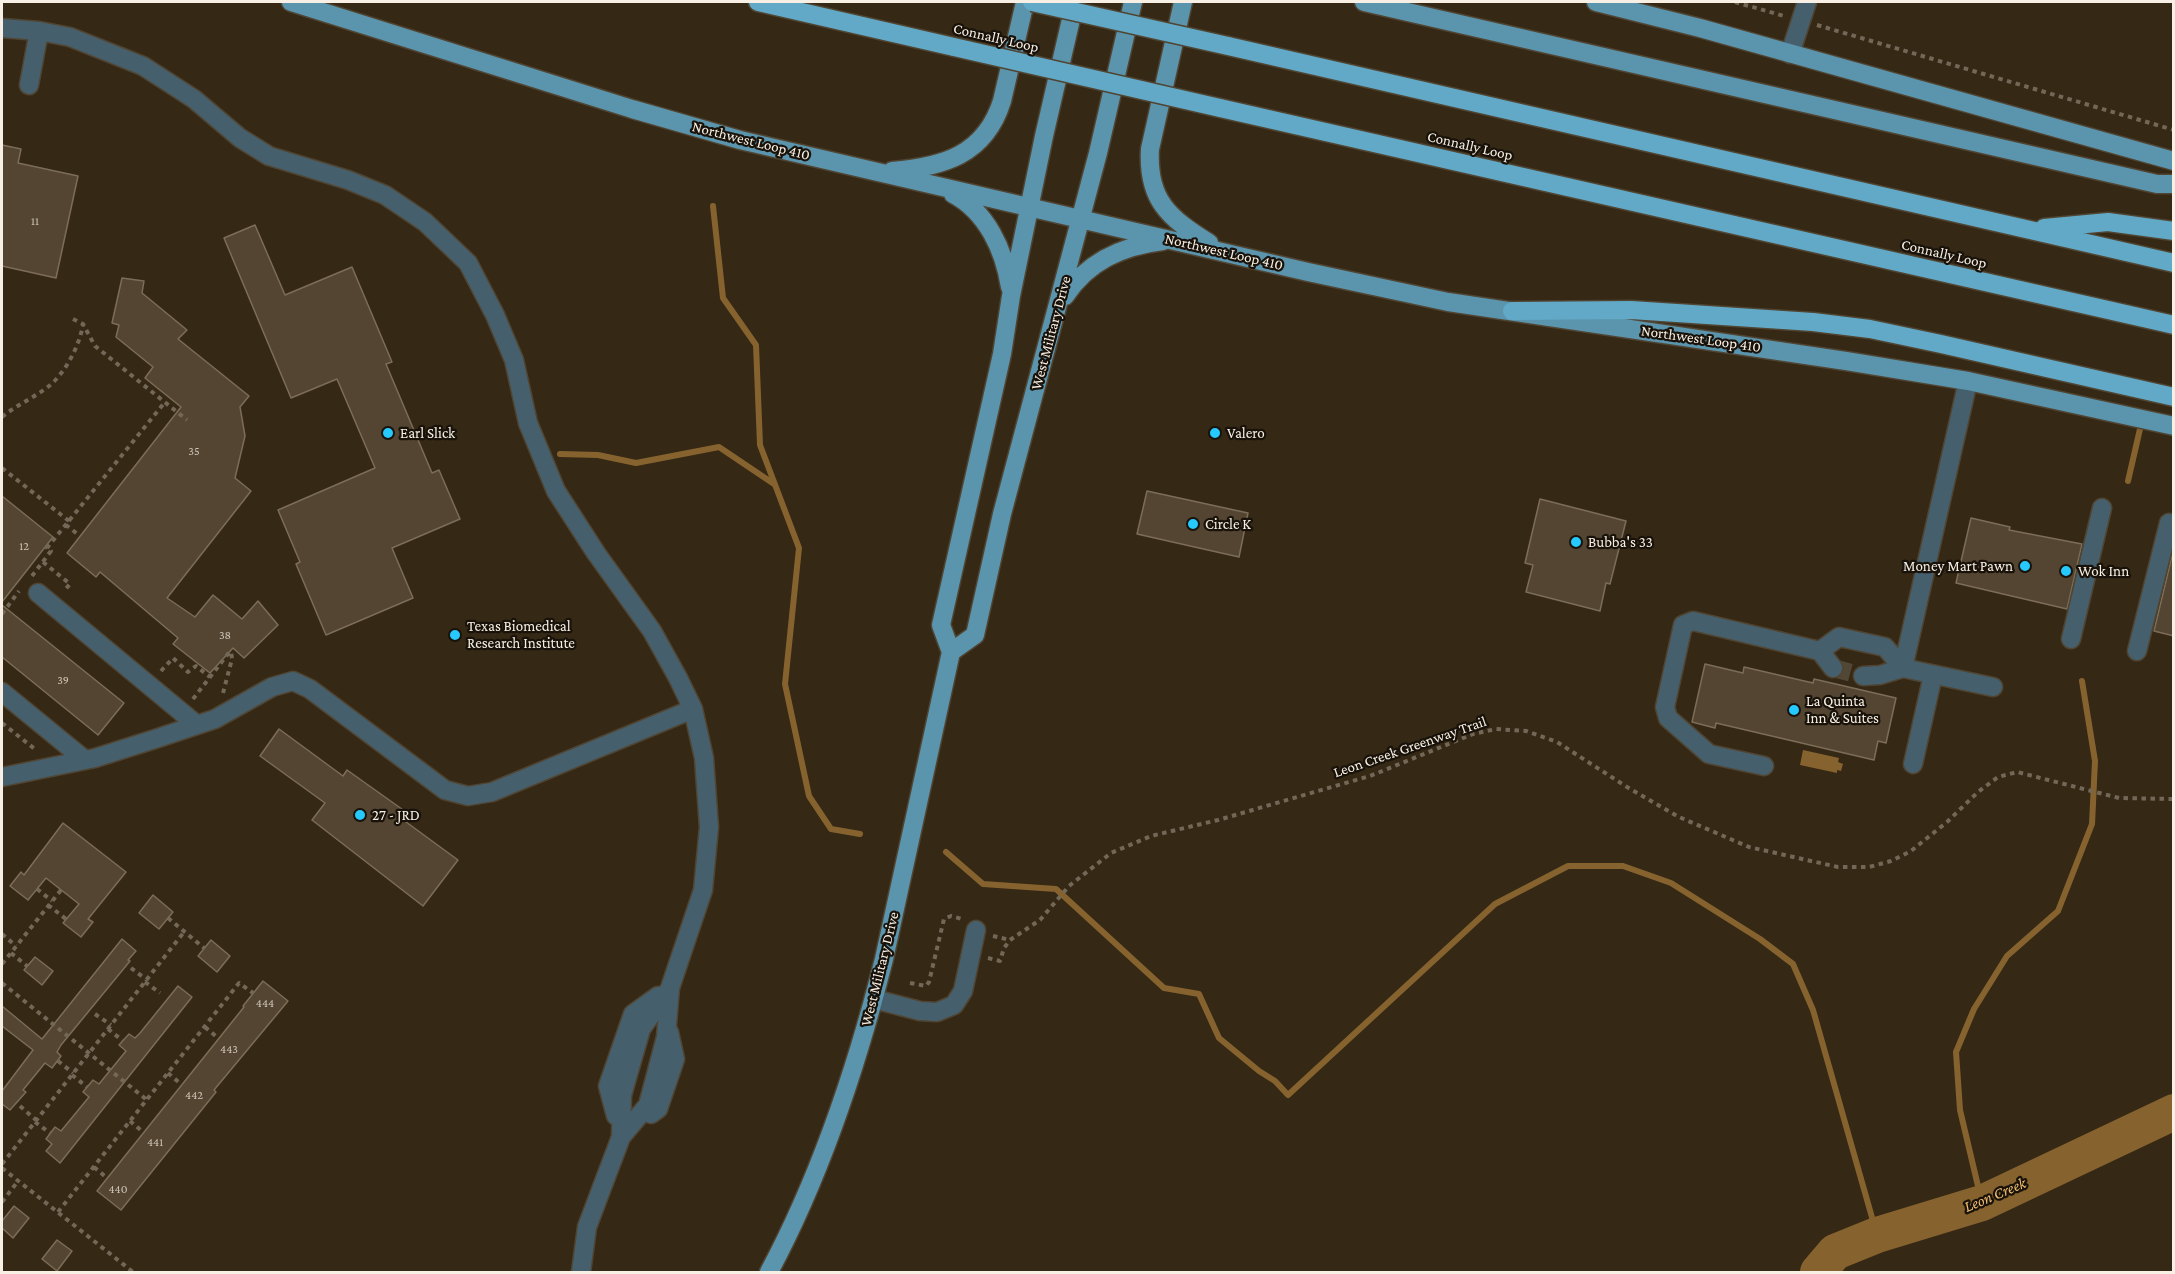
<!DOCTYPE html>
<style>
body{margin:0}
#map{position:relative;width:2175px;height:1274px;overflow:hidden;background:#352815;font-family:"Crimson Pro",serif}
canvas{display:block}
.frame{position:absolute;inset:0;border:3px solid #f8f0e4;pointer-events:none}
</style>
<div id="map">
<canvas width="2175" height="1274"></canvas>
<div class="frame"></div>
</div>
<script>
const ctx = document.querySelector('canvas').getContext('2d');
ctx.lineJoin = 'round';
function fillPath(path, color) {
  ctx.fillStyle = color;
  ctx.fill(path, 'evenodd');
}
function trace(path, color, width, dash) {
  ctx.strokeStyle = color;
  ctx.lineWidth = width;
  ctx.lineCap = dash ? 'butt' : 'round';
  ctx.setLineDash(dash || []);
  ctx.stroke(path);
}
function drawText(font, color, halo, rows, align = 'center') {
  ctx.font = font + ' "Crimson Pro",serif';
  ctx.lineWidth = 4.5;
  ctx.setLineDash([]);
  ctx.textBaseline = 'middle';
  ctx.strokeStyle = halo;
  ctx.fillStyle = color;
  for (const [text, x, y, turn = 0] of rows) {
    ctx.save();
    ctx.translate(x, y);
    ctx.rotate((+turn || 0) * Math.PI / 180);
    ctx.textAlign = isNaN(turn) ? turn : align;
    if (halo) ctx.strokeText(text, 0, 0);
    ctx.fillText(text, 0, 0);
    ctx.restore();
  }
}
fillPath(new Path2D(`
 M1803,750L1839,758L1838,762L1843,764L1841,771L1837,770V773L1800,765Z`), '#86632e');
trace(new Path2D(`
 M713,206L723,298L756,345L760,445L799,548L785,684L809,796L831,829L860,834
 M560,454L598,455L636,463L719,447L774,484
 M2128,481L2140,429
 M946,852L983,884L1056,889L1164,988L1199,994L1219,1038L1259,1071L1275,1081L1288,1095L1495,904L1568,866H1623L1671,883L1760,939L1793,964L1813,1010L1877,1235
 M1982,1203L1960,1110L1956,1052L1974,1009L2007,956L2058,911L2092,824L2095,761L2082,681`), '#86632e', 6);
trace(new Path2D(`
 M1818,1272L1835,1252L1877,1235L1982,1203L2174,1112`), '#86632e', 36);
const building = new Path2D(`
 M2,145L21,149L18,163L78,176L56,278L2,266Z
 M255,225L285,295L352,267L392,362L386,364L432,473L439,470L460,519L392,548L413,598L326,635L296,564L300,562L278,510L375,468L337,379L291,398L224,238Z
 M122,278L144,281L142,293L187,330L178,339L249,396L240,407L245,436L235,478L251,491L167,598L195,617L213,595L242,619L258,601L278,625L244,658L233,648L210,673L173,644L178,638L100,572L96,577L67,553L181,407L145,378L153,367L116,337L119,325L112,323Z
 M1147,491L1248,513L1239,557L1137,534Z
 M2,496L53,537L2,602Z
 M1540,499L1626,521L1610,584L1606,583L1600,611L1526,592L1533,565L1525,563Z
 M1971,518L2010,527L2009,530L2082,544L2067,609L1956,583Z
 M2172,556H2174V636L2154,631Z
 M2,605L124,703L98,735L2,657Z
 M1705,664L1743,673L1744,667L1813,683L1814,679L1896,698L1886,743L1878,741L1874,760L1716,723L1715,728L1692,722Z
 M279,729L343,776L347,770L406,812L402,819L458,860L423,906L312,820L325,803L260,756Z
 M63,823L126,872L88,919L93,922L81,937L63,923L79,904L46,878L28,900L10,886L21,872L24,875Z
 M153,895L173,912L159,929L139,913Z
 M122,939L136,951L128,960L130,961L61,1045L57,1052L61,1056L52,1068L45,1063L23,1090L26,1092L10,1110L2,1104V1091L33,1050L2,1026V1006L42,1039Z
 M211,940L230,956L217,972L198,956Z
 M35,957L53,971L42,985L24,970Z
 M263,981L288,1001L214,1090L216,1092L121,1210L97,1191L244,1007L243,1006Z
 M178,986L192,997L60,1163L46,1151L52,1144L46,1139L55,1127L61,1131L89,1097L83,1092L93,1080L99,1084L126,1051L119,1045L129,1034L135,1038L140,1033Z
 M14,1206L29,1218L13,1238L2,1228V1221Z
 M57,1240L72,1251L57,1271L42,1259Z`);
fillPath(building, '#534531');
trace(building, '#7c6d58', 1.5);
trace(new Path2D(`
 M1833,668L1863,676`), '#524634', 18, [18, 9]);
const minor = new Path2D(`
 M2,28L39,31L70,37L143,66L194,99L240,138L269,156L348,180L385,195L425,222L468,263L495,315L514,360L528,423L556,491L596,553L652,631L678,678L693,709L704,758L709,827L703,890L670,988L666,1037L648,1105L621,1137
 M1790,54L1807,2
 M29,85L39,31
 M38,593L197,725
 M2071,639L2102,508
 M1820,651L1833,668
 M2137,651L2169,523
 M1863,676L1880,675L1903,668L1968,381
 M2,692L85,760
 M1913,764L1933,675
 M1764,766L1709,754L1668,718L1665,707L1683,625L1693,621L1820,651L1839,637L1885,647L1903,668L1993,687
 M2,777L95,758L155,739L215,719L272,687L293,681L310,689L445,790L468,796L492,792L693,709
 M874,999L920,1011L937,1012L954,1005L963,991L976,930
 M651,1114L658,1109L675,1059L669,1032
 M616,1116L608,1086L633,1014L658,996
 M581,1272L587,1227L621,1137L622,1095L641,1029L669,990`);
const major = new Path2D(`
 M291,2L632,109L740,140L1308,272L1448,302L1846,361L1968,381L2174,426
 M1183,2L1150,149C1147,200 1169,218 1209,243
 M1364,2L2157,184H2174
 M1596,2L1700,28L2174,161
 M892,171C943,167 985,155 1002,101L1025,2
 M953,194C987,212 1004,250 1010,287
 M1065,296C1088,261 1122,246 1163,241
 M951,652L975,635L1002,514L1098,153L1133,2
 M769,1272C821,1175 857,1066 884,959L951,652L941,625L1002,354L1011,296L1044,136L1075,2`);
const highway = new Path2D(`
 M758,2L954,47
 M1228,46L2174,263
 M1220,108L2174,325
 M2044,228L2108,222L2174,231
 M1512,311L1631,310L1813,322L1870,329L1941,344L2174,397`);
trace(minor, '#504432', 21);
trace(major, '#504432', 21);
trace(highway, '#504432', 21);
trace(new Path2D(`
 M1735,2L1784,16
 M1817,25L2174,130
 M73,319L83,324L95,346L187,420
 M2,417C16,405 34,398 49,386C66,372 79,346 83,325
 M2,468L69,521L66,525L80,536
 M43,562L70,584L64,591
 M32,576L51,551L47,548L165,402
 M2,614L19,591
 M161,671L173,658L188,672L196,666L210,677
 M223,693L232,659L231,651
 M193,699L231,650
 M2,723L36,750
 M37,889L52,901
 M48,905L66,919
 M168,918L204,948
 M2,934L16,946
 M993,936L1010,940
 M11,953L27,966
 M988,958L1000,961L1004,948L1010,940L1040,920L1069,886L1111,853L1151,836L1218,820L1370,776L1473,734L1496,729L1526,731L1557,742L1627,787L1679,817L1749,847L1838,867H1869L1891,861L1911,851L1947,822L1978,792L1998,777L2017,772L2119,798L2174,799
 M2,964L61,890
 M131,968L147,980
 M145,982L160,993
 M2,983L147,1100
 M910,983L926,986L929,982L944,919L951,916L962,919
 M95,1014L111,1025
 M205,1027L218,1038
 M108,1029L123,1041
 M58,1061L73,1073
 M168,1073L182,1085
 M72,1075L87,1087
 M20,1106L36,1120
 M130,1121L143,1132
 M35,1122L50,1133
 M2,1164L184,932
 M94,1167L107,1178
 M2,1168L133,1272
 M2,1202L18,1181
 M58,1212L239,983L253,993`), '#736857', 4, [4.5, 4.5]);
trace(minor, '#45606c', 18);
trace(major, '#5a94ad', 18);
trace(highway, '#61a9c6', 18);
const highwayBridge = new Path2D(`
 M1032,2L1228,46
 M954,47L1220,108`);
trace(highwayBridge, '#504432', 21, []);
trace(highwayBridge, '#61a9c6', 18);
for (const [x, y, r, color] of [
 [388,433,6,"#26c9fe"],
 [1215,433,6,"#26c9fe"],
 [1193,524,6,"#26c9fe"],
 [1576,542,6,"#26c9fe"],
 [2025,566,6,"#26c9fe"],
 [2066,571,6,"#26c9fe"],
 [455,635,6,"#26c9fe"],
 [1794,710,6,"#26c9fe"],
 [360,815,6,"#26c9fe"]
]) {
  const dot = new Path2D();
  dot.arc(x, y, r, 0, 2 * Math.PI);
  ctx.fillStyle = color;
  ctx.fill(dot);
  trace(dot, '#18120a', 2);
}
drawText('12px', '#cfc5b7', null, [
 ["11",35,221],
 ["35",194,451],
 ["12",24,546],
 ["38",225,635],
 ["39",63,680],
 ["444",265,1003],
 ["443",229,1049],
 ["442",194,1095],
 ["441",155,1142],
 ["440",118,1189]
]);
drawText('15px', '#f8f0e4', '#18120a', [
 ["Connally Loop",996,38,13],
 ["Northwest Loop 410",751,141,14],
 ["Connally Loop",1470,146,13],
 ["Northwest Loop 410",1224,252,13],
 ["Connally Loop",1944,254,13],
 ["West Military Drive",1051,333,-75],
 ["Northwest Loop 410",1701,339,8],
 ["Leon Creek Greenway Trail",1410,747,-19],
 ["West Military Drive",880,969,-76]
]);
drawText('15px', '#f8f0e4', '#18120a', [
 ["Earl Slick",400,433],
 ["Valero",1227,433],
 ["Circle K",1205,524],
 ["Bubba's 33",1588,542],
 ["Money Mart Pawn",2013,566,"right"],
 ["Wok Inn",2078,571],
 ["Texas Biomedical",467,626],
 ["Research Institute",467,643],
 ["La Quinta",1806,701],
 ["Inn & Suites",1806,718],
 ["27 - JRD",372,815]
], 'left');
drawText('italic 16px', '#f4bf71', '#18120a', [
 ["Leon Creek",1995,1195,-23]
]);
</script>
